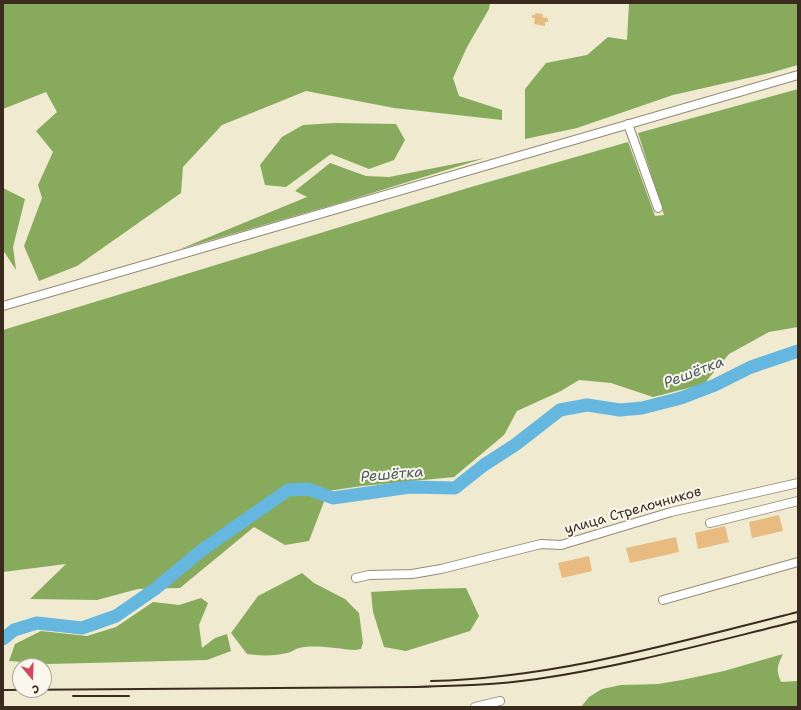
<!DOCTYPE html>
<meta charset="utf-8">
<style>
body{margin:0}
#map{position:relative;width:801px;height:710px;overflow:hidden;background:#efead0;font-family:"Shantell Sans",sans-serif}
canvas{display:block}
.frame{position:absolute;inset:0;border:4px solid #3b2a1e;pointer-events:none}
.north{position:absolute;left:12px;top:658px;width:40px;height:40px;box-sizing:border-box;background:#fbf7ec;border:1px solid #aea59a;border-radius:50%;rotate:161deg;font-size:11px;font-weight:700;line-height:16px;text-align:center;color:#3b2a1e}
.north::after{content:'';display:block;margin:auto;width:14px;height:18px;background:#d1495b;clip-path:polygon(50% 0,100% 100%,50% 72%,0 100%)}
</style>
<div id="map">
<canvas width="801" height="710"></canvas>
<div class="frame"></div>
<div class="north">С</div>
</div>
<script>
const ctx = document.querySelector('canvas').getContext('2d');
ctx.lineJoin = 'round';
function fillPath(path, color) {
  ctx.fillStyle = color;
  ctx.fill(path, 'evenodd');
}
function trace(path, color, width, dash) {
  ctx.strokeStyle = color;
  ctx.lineWidth = width;
  ctx.lineCap = dash ? 'butt' : 'round';
  ctx.setLineDash(dash || []);
  ctx.stroke(path);
}
function drawText(font, color, halo, rows, align = 'center') {
  ctx.font = font + ' "Shantell Sans",sans-serif';
  ctx.lineWidth = 4;
  ctx.setLineDash([]);
  ctx.textBaseline = 'middle';
  ctx.strokeStyle = halo;
  ctx.fillStyle = color;
  for (const [text, x, y, turn = 0] of rows) {
    ctx.save();
    ctx.translate(x, y);
    ctx.rotate((+turn || 0) * Math.PI / 180);
    ctx.textAlign = isNaN(turn) ? turn : align;
    if (halo) ctx.strokeText(text, 0, 0);
    ctx.fillText(text, 0, 0);
    ctx.restore();
  }
}
fillPath(new Path2D(`
 M5,3H490L489,9L467,47L453,78L459,96L502,110V120L394,108L306,91L222,125L183,167L181,193L77,266L39,281L24,246L42,198L38,185L53,152L36,131L57,112L46,92L3,109V4Z
 M629,3H798V65L770,73L673,95L577,128L525,139V89L546,63L587,55L608,37L627,40Z
 M798,89V327L769,332L729,354L704,384L653,397L611,383L579,380L561,391L517,411L504,435L454,477L362,486L328,491L309,541L285,545L254,527L180,588L138,589L97,600L30,599L66,564L3,572V330L471,187L628,142L655,216L664,215L638,133Z
 M335,123L396,124L405,140L394,160L369,169L331,154L286,187L265,185L260,165L282,137L303,125Z
 M485,158L343,202L180,249L307,197L295,191L330,163L366,176L389,177Z
 M3,188L25,199L13,247L16,270L3,250Z
 M302,573L314,583L345,599L359,613L363,643L361,649L355,650C338,649 317,644 299,648C295,649 292,652 287,653C275,656 260,656 247,654L231,633L258,596Z
 M466,588L479,616L470,631L406,651L384,647L373,612L371,592L425,589Z
 M201,598L208,603L199,625L202,648L215,638L227,634L231,651L207,660L49,664L9,661L15,644L41,631L87,636L116,627L153,602L179,605Z
 M783,654C777,666 776,670 781,682L798,681V707H581L589,697L602,689L621,685L658,684L682,680L724,671Z`), '#88aa5d');
trace(new Path2D(`
 M3,639L14,630L37,623L82,628L116,616L155,589L202,550L288,490L308,489L333,498L410,487L455,488L484,465L515,445L560,410L587,405L620,410L642,408L681,398L715,385L751,367L798,351`), '#65b7e0', 13);
fillPath(new Path2D(`
 M536,13L543,14L542,17L548,18V22H545V26L534,24L535,18H532V15H535Z
 M779,515L783,531L752,538L749,522Z
 M725,526L729,542L698,549L695,533Z
 M676,537L679,552L630,563L626,548Z
 M589,556L592,571L562,578L558,563Z`), '#e8bb80');
const minor = new Path2D(`
 M628,124L658,208
 M3,306L798,75
 M710,523L798,501
 M356,578L369,575L412,574L441,569L541,544L561,545L671,512L798,483
 M663,600L798,562
 M475,707L500,701`);
trace(minor, '#958a77', 10);
trace(minor, '#fff', 8);
trace(new Path2D(`
 M431,681C556,678 678,642 798,612
 M3,690L416,687C456,686 497,685 537,679C625,666 712,642 798,621
 M73,696H129`), '#3b2a1e', 2);
drawText('14px', '#3b2a1e', '#fbf7ec', [
 ["улица Стрелочников",633,511,-16]
]);
drawText('italic 15px', '#4a5b62', '#fbf7ec', [
 ["Решётка",694,373,-21],
 ["Решётка",392,475,-5]
]);
</script>
